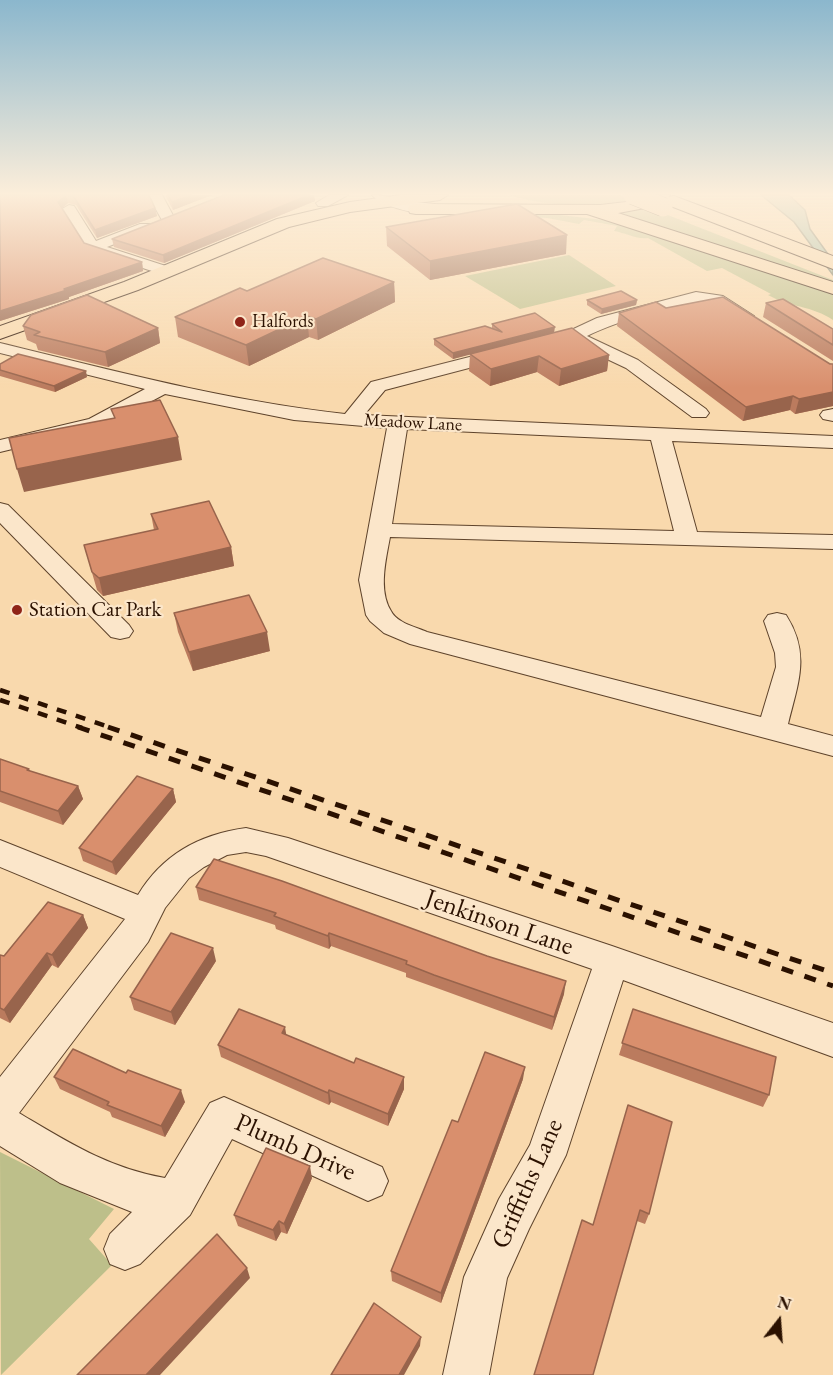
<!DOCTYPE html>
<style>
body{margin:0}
#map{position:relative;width:833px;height:1375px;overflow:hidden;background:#f9d9ad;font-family:"EB Garamond",serif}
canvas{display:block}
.north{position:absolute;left:749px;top:1291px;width:60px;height:60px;-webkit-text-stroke:4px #fbe6ca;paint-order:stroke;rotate:17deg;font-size:16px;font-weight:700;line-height:24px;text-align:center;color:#2b1100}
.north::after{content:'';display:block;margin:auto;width:21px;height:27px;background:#2b1100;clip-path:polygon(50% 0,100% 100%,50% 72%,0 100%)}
</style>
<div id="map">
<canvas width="833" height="1375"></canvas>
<div class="north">N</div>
</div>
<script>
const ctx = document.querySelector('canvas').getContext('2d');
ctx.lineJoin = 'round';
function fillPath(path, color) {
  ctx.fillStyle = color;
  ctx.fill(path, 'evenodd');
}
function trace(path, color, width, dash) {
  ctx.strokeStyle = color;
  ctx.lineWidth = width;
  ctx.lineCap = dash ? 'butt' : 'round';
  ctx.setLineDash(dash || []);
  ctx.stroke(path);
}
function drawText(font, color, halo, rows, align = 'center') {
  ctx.font = font + ' "EB Garamond",serif';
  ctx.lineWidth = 4.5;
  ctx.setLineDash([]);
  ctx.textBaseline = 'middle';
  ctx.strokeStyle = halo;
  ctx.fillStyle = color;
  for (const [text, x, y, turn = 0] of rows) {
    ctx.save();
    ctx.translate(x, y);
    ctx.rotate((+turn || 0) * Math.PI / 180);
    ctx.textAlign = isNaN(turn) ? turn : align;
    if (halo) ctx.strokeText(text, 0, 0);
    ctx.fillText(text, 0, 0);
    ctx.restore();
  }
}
fillPath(new Path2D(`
 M508,195H620L632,200C590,207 549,207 508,195Z
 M645,206L833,280V283L617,212Z
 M460,213L551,214L613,221L740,261L833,294V320C813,306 789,307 768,295L771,294L722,268L707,271L648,238C638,240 626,233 614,231L617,226L584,220L579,224L547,218L459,215Z
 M569,255L616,286L520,309L465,276Z
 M0,1152L114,1209L89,1239L112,1265L1,1375Z`), '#bdbf8a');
const water = new Path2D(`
 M761,195H789L805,210L810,229L833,261V275L794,222Z`);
fillPath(water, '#9fbba5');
trace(water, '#717763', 1.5);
const street = new Path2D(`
 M148,195H162L175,219L173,222H163Z
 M329,195H348L328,206H318L316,203Z
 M372,195C391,195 406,203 425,203C432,204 438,203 443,208C431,220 383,208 372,195Z
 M69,205L74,206L96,241L140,224H150L152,227L150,230L107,247L172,268L175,271L167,276L88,250L62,209Z
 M696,292L723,296L754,316L746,321C734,318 725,307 713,304C691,296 609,325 587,336L638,360L706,409L709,413L706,417H692L626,368L571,342L545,348L539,347L536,343L539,339L567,332L597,318Z
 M0,343C114,371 228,401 345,414L371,382L505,348L511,349L514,353L511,357L385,390L364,415L833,436V448L672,441L697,532L833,535V549L390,537C386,559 378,590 391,611C397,623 416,627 427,632L761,717L776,667L775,653L764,621L768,615L777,613L786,615C811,654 798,683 788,724L833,736V756L410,644L384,633L370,621L366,615L359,580L387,428L294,420L165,394L103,427L0,452V440L89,419L145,389L0,353ZM407,429L651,440L674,531L392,524Z
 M833,409V421L823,419L820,415L823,411Z
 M0,503L8,505L129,625L133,631L129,637L120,639L111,637L0,523Z
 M246,828L288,838L612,946L833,1023V1057L623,980L566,1155L529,1229L507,1278L489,1375H443L464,1277L499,1199L530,1145L592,969L266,856L246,852L227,855L204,867L189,878L165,908L148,942L19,1113C68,1142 108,1168 165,1178L210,1103L224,1097L382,1167L388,1181L382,1195L368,1201L232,1139L190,1215L140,1264L125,1270L110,1264L104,1249L110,1234L132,1212L60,1183L0,1146V1077L125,919L0,867V840L138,895C162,855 200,834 246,828Z`);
const primary = new Path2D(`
 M401,195H448L440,200L350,212L289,227L138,290L0,339V326L124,282L277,219L350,202Z
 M649,195H670L668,198L645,208L613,214H416L410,213L408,209L410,205L416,204L600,205L626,202Z`);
const highway = new Path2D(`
 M674,196L833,256V269L668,205L666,201L668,197Z
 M593,205L833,282V294L587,214L585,210L587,206Z`);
trace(street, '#5e432b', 2);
trace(primary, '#2b1100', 2);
trace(highway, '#2b1100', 2);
fillPath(street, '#fbe6ca');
fillPath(primary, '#f9d9ad');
fillPath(highway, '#f9d9ad');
trace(new Path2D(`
 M0,690L112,728
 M0,700L82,728`), '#2b1100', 4.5, [10, 10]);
trace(new Path2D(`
 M78,727L833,986
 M108,727L833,973`), '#2b1100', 5, [12, 12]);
const highwayBridge = new Path2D(`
 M633,195L663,207`);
trace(highwayBridge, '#2b1100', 20, []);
trace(highwayBridge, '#f9d9ad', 19);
fillPath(new Path2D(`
 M0,195H149L155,208L157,216L97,238L76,205L68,203L62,208L84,243L142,262L143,271L69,297V299L0,321Z
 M165,195H212L173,210Z
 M224,195H314L315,201L164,263L114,247L112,239Z
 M386,227L566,254L430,280L387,246Z
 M394,282L395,302L318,340L309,337L249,366L178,337L175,317L247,291Z
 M587,300H637L636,305L601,314L587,305Z
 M766,303L833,329V361L763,317Z
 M619,313L833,364V406L795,414L790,410L743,421L617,326Z
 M492,324L554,333L609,355L607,371L559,386L537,372L490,386L469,371L470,354L453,359L434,345V339L492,329Z
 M23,326L158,328L160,343L108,367L38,350L36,344L27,340Z
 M0,364L87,377L55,392L0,376Z
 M151,514L231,547L234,566L103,596L97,590L84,545L154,530Z
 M174,613L270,651L193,671L178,632Z
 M0,759L30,771L78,786L83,799L63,825L0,802Z
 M173,789L176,802L116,875L83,861L79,848Z
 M196,887L564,994L552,1030L434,987L406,977V973L331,946L329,949L276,929L275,925L199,900Z
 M83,915L88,928L58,968L52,965L10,1023L0,1018V955L4,956Z
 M216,961L175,1025L134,1010L130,997Z
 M633,1009L769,1095L763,1107L619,1055Z
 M287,1035L354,1063L404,1077V1089L388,1126L331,1102L329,1105L221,1057L218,1045Z
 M54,1077L185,1102L165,1137L112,1117L110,1112L60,1089Z
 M523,1079L441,1303L392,1281L391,1271L458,1122Z
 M628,1105L649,1214L645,1224L637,1221L593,1225Z
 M312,1178L287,1234L281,1232L276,1241L238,1226L234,1215Z`), '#bb7b5e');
fillPath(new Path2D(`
 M66,195L68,203L60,210L58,202Z
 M191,195H212L173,210L172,202Z
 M309,195H314L315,201L164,263L163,255Z
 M155,208L157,216L97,238L95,230Z
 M567,235L566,254L430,280V261Z
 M142,262L143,271L69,297V299L0,321V311Z
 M394,282L395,302L318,340L316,319Z
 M637,300L636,305L601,314L602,309Z
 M307,316L309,337L249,366L246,345Z
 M555,327L554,333L453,359V353Z
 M158,328L160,343L108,367L105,352Z
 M609,355L607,371L559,386L561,369Z
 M539,356L537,372L490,386L491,369Z
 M86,371L87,377L55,392L54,386Z
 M833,392V406L795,414L799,399Z
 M793,396L790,410L743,421L746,407Z
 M178,437L182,460L24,492L17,469Z
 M231,547L234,566L103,596L99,578Z
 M267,632L270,651L193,671L189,652Z
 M78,786L83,799L63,825L58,811Z
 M173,789L176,802L116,875L112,862Z
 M83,915L88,928L58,968L52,955Z
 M329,933L331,946L329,949L328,936Z
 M213,948L216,961L175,1025L171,1012Z
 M47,953L52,965L10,1023L4,1010Z
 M566,981L564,994L552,1030L554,1017Z
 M285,1027L287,1039L282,1033Z
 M525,1067L523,1079L441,1303V1293Z
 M404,1077V1089L388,1126V1114Z
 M181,1090L185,1102L165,1137L161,1126Z
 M329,1090L331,1102L329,1105L328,1093Z
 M310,1166L312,1178L287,1234L284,1224Z
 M279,1221L281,1232L276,1241L273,1230Z
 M247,1268L250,1278L160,1375H146Z
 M421,1337L420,1346L404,1375H399Z`), '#98644c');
const building = new Path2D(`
 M0,195H66L58,202L84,243L142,262L64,289L67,290L0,311Z
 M66,195H149L155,208L95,230L74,197Z
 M168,195H191L172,202Z
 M224,195H309L163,255L112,239Z
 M517,204L567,235L430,261L386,227Z
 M323,258L394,282L316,319L307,316L246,345L175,317L240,288L247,291Z
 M621,291L637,300L602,309L587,300Z
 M87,295L158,328L105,352L34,335L40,332L23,326L31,315Z
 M723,297L830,364H833V392L799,399L793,396L746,407L619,313L656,302L666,308Z
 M783,299L833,329V345L766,303Z
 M535,313L555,327L453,353L434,339L485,326L502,332L492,324Z
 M572,328L609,355L561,369L539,356L491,369L470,354Z
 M18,354L86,371L54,386L0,370V364Z
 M160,400L178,437L17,469L9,438L115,418L111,409Z
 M209,501L231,547L99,578L92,572L84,545L158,529L151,514Z
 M249,595L267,632L189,652L174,613Z
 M0,759L29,769L27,770L78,786L58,811L0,791Z
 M137,776L173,789L112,862L79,848Z
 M214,859L282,881L487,956L566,981L554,1017L434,975L406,964L407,961L329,933L328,936L274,916L276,913L196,887Z
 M48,902L83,915L52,955L47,953L4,1010L0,1008V955L4,956Z
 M171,933L213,948L171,1012L130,997Z
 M239,1009L285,1027L282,1033L354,1063L356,1058L404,1077L388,1114L329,1090L328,1093L218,1045Z
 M633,1009L776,1057L769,1095L622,1043Z
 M73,1049L126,1073L128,1070L181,1090L161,1126L107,1105L109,1102L54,1077Z
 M485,1052L525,1067L441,1293L391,1271L452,1120L458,1122Z
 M628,1105L672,1122L649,1214L640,1210L593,1375H534L582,1220L593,1225Z
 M266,1148L310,1166L284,1224L279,1221L273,1230L234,1215Z
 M217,1234L247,1268L146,1375H77Z
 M374,1303L421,1337L399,1375H331Z`);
fillPath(building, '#d98f6d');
trace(building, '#98644c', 1.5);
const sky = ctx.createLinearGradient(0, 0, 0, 388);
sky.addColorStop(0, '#8bb7cd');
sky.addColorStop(0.5, '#fceeda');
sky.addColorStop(1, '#fceeda00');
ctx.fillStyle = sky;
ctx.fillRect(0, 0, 833, 388);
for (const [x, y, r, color] of [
 [240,322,6,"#8f2418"],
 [17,610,6,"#8f2418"]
]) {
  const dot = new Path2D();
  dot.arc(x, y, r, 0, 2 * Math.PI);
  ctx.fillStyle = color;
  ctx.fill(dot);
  trace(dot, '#fbe6ca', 2);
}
drawText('18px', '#2b1100', '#fbe6ca', [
 ["Halfords",252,322]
], 'left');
drawText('18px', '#2b1100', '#fbe6ca', [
 ["Meadow Lane",413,423,3]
]);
drawText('21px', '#2b1100', '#fbe6ca', [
 ["Station Car Park",29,610]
], 'left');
drawText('26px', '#2b1100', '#fbe6ca', [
 ["Jenkinson Lane",499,923,19],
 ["Plumb Drive",295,1148,24],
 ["Griffiths Lane",528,1184,-66]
]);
</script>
